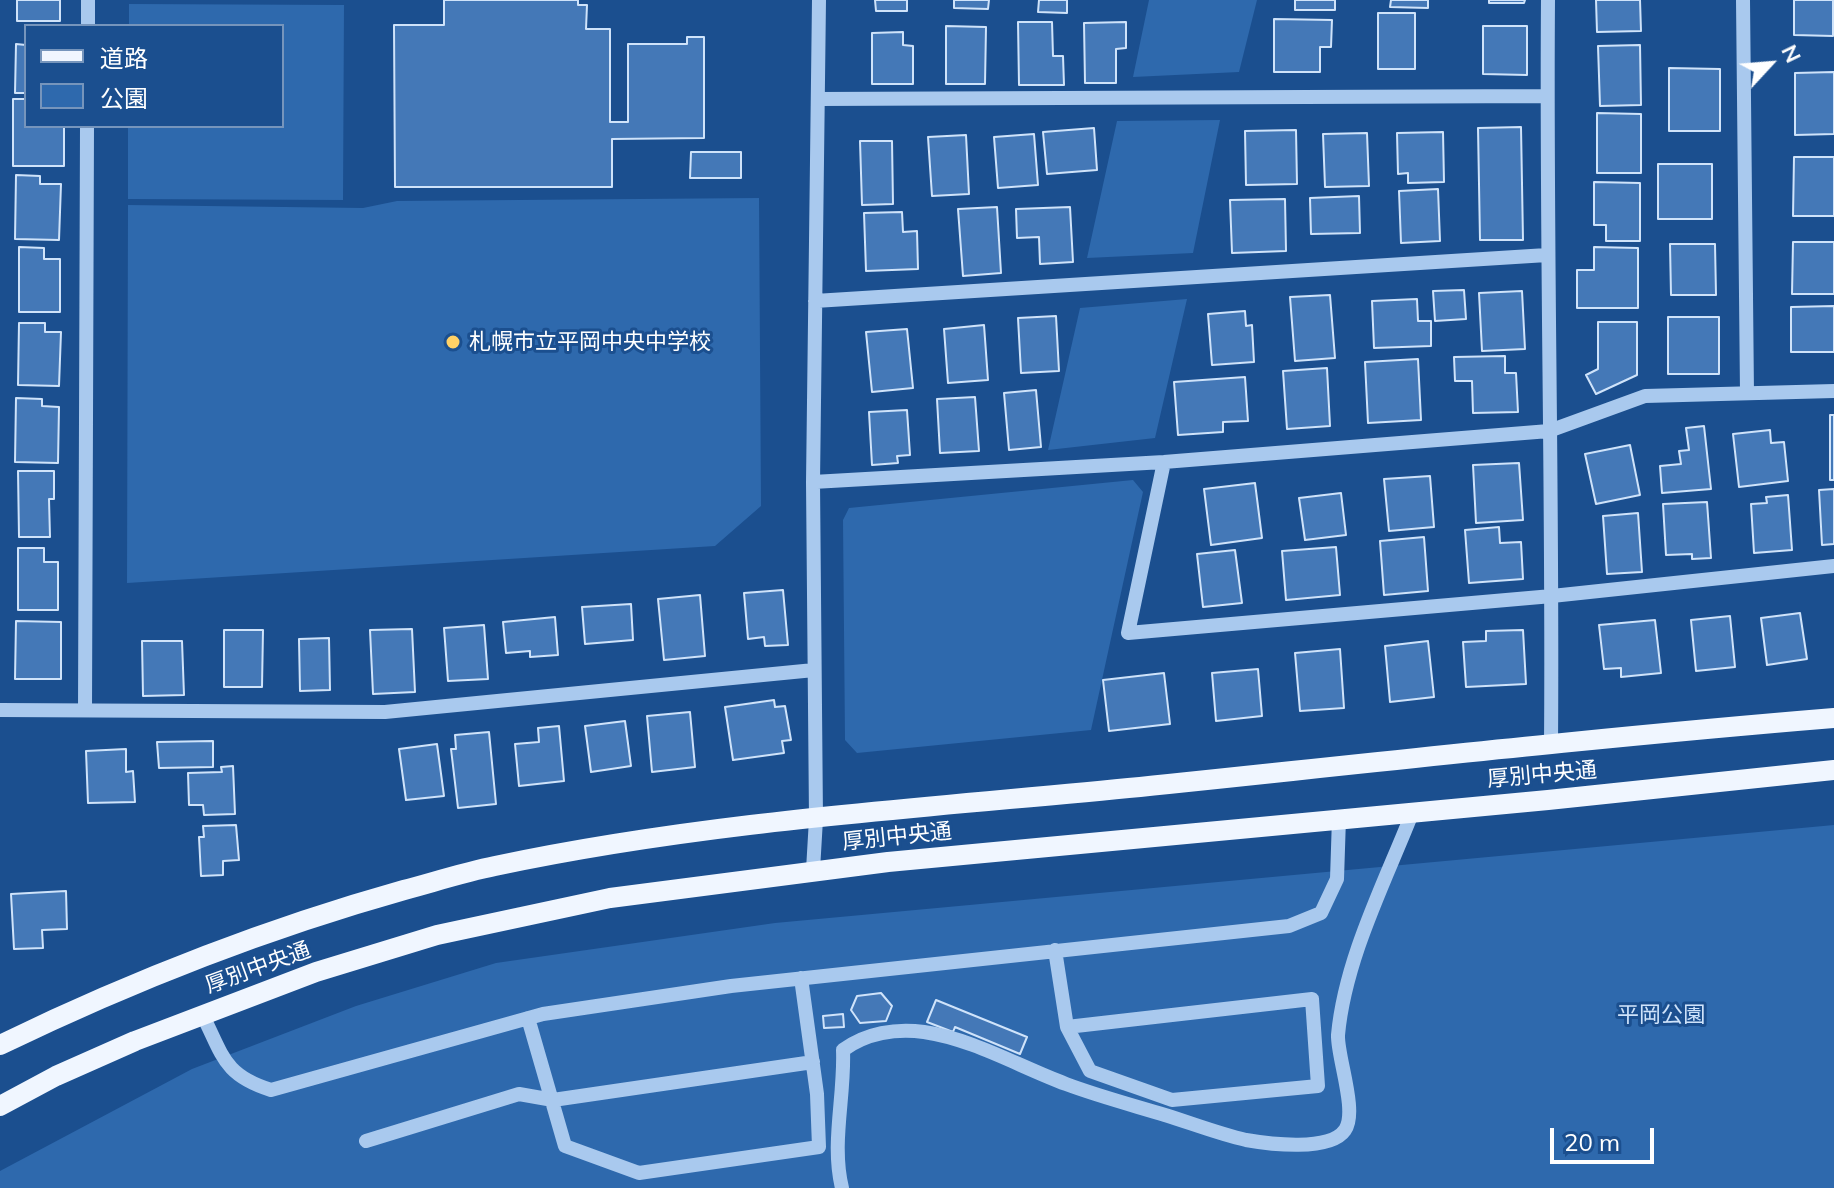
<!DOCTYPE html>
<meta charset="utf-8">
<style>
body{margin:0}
#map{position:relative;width:1834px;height:1188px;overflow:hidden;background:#1b4f8f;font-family:Mulish,"Noto Sans JP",sans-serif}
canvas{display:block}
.legend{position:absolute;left:24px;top:24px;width:260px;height:104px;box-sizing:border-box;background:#1b4f8f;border:2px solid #7695bc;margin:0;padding:10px 14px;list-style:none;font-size:24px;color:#fff}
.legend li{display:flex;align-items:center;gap:16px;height:40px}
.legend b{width:40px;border:2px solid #7695bc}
.north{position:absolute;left:1730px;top:24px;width:80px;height:80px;-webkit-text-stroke:6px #1b4f8f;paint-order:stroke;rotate:64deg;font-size:22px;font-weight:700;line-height:32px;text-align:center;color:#fff}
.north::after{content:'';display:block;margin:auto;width:28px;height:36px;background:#fff;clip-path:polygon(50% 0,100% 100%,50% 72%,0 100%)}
.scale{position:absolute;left:1550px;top:1128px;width:104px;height:36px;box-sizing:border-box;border:4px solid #fff;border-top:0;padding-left:10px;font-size:24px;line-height:28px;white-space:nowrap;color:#fff;-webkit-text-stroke:6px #1b4f8f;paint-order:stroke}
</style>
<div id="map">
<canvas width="1834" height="1188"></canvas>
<ul class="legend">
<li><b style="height:10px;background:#f0f6ff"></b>道路</li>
<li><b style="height:22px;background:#2e69ad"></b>公園</li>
</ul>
<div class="north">N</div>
<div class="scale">20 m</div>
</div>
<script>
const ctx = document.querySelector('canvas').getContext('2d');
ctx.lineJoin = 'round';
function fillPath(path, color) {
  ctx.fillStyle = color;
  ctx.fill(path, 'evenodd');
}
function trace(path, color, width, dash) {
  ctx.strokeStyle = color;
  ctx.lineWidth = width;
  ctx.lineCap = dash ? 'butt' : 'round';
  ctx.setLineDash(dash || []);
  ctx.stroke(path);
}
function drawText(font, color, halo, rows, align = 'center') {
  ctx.font = font + ' Mulish,"Noto Sans JP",sans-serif';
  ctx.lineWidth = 6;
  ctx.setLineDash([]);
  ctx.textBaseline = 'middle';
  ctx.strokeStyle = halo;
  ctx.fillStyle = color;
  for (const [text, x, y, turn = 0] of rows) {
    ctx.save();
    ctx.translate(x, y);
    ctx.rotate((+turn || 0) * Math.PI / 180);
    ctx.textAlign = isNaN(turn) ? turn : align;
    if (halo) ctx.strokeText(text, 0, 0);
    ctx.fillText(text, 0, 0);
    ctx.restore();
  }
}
fillPath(new Path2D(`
 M1149,0H1257L1239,72L1133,77Z
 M129,4L344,5L343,200L128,199V126H282V26H129Z
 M1220,120L1193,253L1087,258L1117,121Z
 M759,198L761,506L715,546L127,583L128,205L363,208L397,201Z
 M1187,299L1155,438L1048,450L1080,308Z
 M1133,480L1143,492L1091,730L857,753L845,740L843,520L849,508Z
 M1834,825V1188H0V1171L192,1069L356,1006L496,963L775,923Z`), '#2e69ad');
const building = new Path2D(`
 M17,0H60V21H17Z
 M444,0H578V5H587L586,29H610V122H628V44H687V37H704V138L612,139V187H395L394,25H444Z
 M875,0H907V11H876Z
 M954,0H989L988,9L954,8Z
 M1039,0H1067V13L1038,12Z
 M1295,0H1335V10H1295Z
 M1391,0H1428V8L1390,7Z
 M1489,0H1525L1524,3H1489Z
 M1596,0H1640L1641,31L1597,32Z
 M1794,0H1833V36L1794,35Z
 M1378,13H1415V69H1378Z
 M1274,19L1332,20L1331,47H1320V72H1274Z
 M1018,22H1052L1053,56H1063L1064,85H1019Z
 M1126,22V48L1116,49V83H1085L1084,23Z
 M946,26L986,27L985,84H946Z
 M1483,26H1527V75L1483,74Z
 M903,32V45L913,46V84H872V33Z
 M16,44L26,45V93H15Z
 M1640,45L1641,105L1600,106L1598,46Z
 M1669,68L1720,69V131H1669Z
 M1834,72V134L1795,135V73Z
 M13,99H26V126H64V166H13Z
 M1597,113L1641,114V173H1597Z
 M1521,127L1523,240H1480L1478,128Z
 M1094,128L1097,170L1047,174L1043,132Z
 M1296,130L1297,184L1246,185L1245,131Z
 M1443,132L1444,182L1408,183V173L1398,174L1397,133Z
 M1367,133L1369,186L1325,187L1323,134Z
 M1034,134L1038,185L998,188L994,137Z
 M966,135L969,194L932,196L928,137Z
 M860,141H892L893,204L862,205Z
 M691,152H741V178H690Z
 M1794,157H1834V216H1793Z
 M1658,164H1712V219H1658Z
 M16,175L40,176V184H61L59,240L15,239Z
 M1594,182L1640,183V241H1606V225H1594Z
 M1438,189L1440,241L1401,243L1399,191Z
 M1359,196L1360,233L1311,234L1310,198Z
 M1285,199L1286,251L1232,253L1230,200Z
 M997,207L1001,273L963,276L958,209Z
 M1070,207L1073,262L1040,264L1039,237L1017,238L1016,209Z
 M902,212L903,232L917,231L918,269L866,271L864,213Z
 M1793,242H1834V294H1792Z
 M1670,244H1715L1716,295H1671Z
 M19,247L44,248V259H60V312H19Z
 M1594,247L1638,248V308H1577V270H1594Z
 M1464,290L1466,319L1435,321L1433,291Z
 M1522,291L1525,349L1482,351L1479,293Z
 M1330,295L1335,358L1295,361L1290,297Z
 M1417,299L1418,321H1431V346L1374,348L1372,301Z
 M1834,306V352H1791V307Z
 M1245,311L1246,326L1252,325L1254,362L1212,365L1208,314Z
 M1056,316L1059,371L1021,373L1018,318Z
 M1668,317H1719V374H1668Z
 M1598,322H1637V375L1596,394L1586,375L1598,369Z
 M19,323H45V332H61L59,386L18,385Z
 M984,325L988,380L948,383L944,329Z
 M907,329L913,388L872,392L866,332Z
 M1505,356V373H1516L1518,412L1473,413L1472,381H1455L1454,357Z
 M1418,359L1421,420L1368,423L1365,362Z
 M1327,368L1330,426L1287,429L1283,371Z
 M1245,377L1248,421L1223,422V432L1178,435L1174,382Z
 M1036,390L1041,447L1009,450L1004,393Z
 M975,397L979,451L940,453L937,399Z
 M16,398L42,399V406L59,407L58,463L15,462Z
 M907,410L910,455L897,456L898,463L872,465L869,412Z
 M1830,415H1834V480H1830Z
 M1704,426L1711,489L1662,493L1660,466L1681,464L1679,451L1689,450L1686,428Z
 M1770,430L1771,443L1784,442L1788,481L1739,487L1733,434Z
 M1630,445L1640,495L1596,504L1585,454Z
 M1519,463L1523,520L1476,523L1473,465Z
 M18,471H54V499H49L50,537H19Z
 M1430,476L1434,527L1389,531L1384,479Z
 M1255,483L1262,538L1211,545L1204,489Z
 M1834,489V544L1822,545L1819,490Z
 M1341,493L1346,535L1305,540L1299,498Z
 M1788,495L1792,550L1754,553L1751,504L1767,503L1766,497Z
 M1707,502L1711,558L1692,559V554L1666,555L1663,504Z
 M1638,513L1642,572L1607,574L1603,516Z
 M1499,527L1500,543L1521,542L1523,579L1469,583L1465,530Z
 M1424,537L1428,591L1384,595L1380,541Z
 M1336,547L1340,595L1286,600L1282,551Z
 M18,548H44V562H58V610H18Z
 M1235,550L1242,603L1203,607L1197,554Z
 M783,590L788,645L765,646L764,637L748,639L744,593Z
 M700,595L705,656L664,660L658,599Z
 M631,604L633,640L585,644L582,607Z
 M1800,613L1807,659L1767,665L1761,618Z
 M1730,616L1735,667L1696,671L1691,620Z
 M555,617L558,655L530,657V651L506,653L503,622Z
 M1655,620L1661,673L1621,677V668L1604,669L1599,625Z
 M16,621L61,622V679H15Z
 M484,625L488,679L448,681L444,628Z
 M412,629L415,692L373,694L370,630Z
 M224,630H263L262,687H224Z
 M1523,630L1526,684L1466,687L1463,642L1486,641V631Z
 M329,638L330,690L300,691L299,639Z
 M142,641H182L184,695L143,696Z
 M1428,641L1434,697L1390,702L1385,646Z
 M1340,649L1344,708L1300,711L1295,653Z
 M1258,669L1262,716L1216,721L1212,673Z
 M1164,673L1170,724L1109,731L1103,680Z
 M774,700L775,707L785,706L791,740L782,741L784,753L733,760L725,707Z
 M690,712L695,767L652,772L647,716Z
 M625,721L631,766L591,772L585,726Z
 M559,726L564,781L519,786L515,744L539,742L538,728Z
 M489,732L496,804L458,808L451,749H456L455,735Z
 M213,741V767L159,768L157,742Z
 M437,744L444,796L406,800L399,749Z
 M126,749V772L133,771L135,802L88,803L86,751Z
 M233,766L235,814L204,815L203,805H189L188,773L222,772L221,767Z
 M236,825L239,860L223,861V875L201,876L199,837H204L203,826Z
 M66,891L67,929L42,930L43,948L14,949L11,894Z
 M881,993L892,1006L886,1021L860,1023L851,1010L857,996Z
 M936,1000L1027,1037L1020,1054L955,1027L953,1032L927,1022Z
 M843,1014L844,1027L824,1028L823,1016Z`);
fillPath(building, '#4478b7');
trace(building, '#cfe3fa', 2);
trace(new Path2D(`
 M1548,0C1546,248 1553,496 1551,744
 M1743,0L1747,393
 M88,26V0
 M818,99L1547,96
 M815,301L1547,255
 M1164,462L1128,633L1552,596L1834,566
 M813,482L1164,462L1549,431L1645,396L1834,391
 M0,710L385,712L814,670
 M85,710L87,126
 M813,870L816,819L813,482L819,0
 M1055,950L1067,1027L1312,999L1318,1086L1172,1100L1090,1071L1067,1027
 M202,1014C223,1055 223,1075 271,1090L543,1014L731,986L1289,926L1321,913L1337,879L1339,818
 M528,1018L565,1146L639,1173L819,1147L817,1094L801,978
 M366,1141L519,1094L553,1100L813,1062
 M842,1188C831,1143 845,1096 843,1050C866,1033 896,1028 924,1032C973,1039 1020,1067 1066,1084C1098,1096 1132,1105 1165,1115C1191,1123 1219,1134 1246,1140C1269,1144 1330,1152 1345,1130C1358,1112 1337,1056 1338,1035C1345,959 1385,882 1413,811`), '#a9c9ee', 14);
trace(new Path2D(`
 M0,1045C130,982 265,929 404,890C434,882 465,872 495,866C707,821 925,808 1140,787C1371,763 1602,737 1834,718
 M0,1106L56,1076L135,1041L316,972L437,935L610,898L888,862L1548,800L1834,770`), '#f0f6ff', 20);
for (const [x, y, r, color] of [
 [453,342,8,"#ffd166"]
]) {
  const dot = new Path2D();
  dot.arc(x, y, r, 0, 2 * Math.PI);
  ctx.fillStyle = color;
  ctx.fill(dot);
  trace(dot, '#1b4f8f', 3);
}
drawText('22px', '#fff', '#1b4f8f', [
 ["札幌市立平岡中央中学校",469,342]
], 'left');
drawText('22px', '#fff', '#1b4f8f', [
 ["厚別中央通",1542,775,-5],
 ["厚別中央通",897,837,-6],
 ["厚別中央通",258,968,-20]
]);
drawText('22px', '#cfe3fa', '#1b4f8f', [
 ["平岡公園",1661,1015]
]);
</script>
